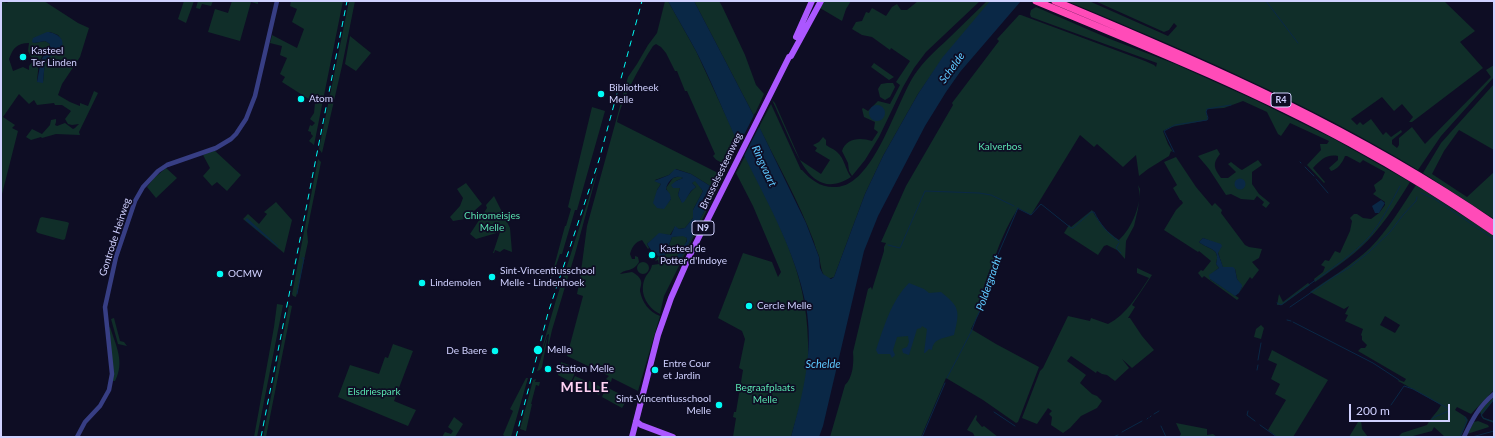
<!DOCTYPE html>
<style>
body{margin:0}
#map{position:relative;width:1495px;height:438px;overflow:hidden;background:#0e0d24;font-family:Lato,sans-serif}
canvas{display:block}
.frame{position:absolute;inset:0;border:2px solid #d0d1ff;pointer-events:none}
.scale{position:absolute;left:1349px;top:404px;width:101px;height:18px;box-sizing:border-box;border:2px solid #d0d1ff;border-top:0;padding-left:5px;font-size:12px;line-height:14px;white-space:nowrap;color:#d0d1ff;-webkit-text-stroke:3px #0e0d24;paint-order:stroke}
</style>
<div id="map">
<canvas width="1495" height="438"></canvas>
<div class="frame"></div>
<div class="scale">200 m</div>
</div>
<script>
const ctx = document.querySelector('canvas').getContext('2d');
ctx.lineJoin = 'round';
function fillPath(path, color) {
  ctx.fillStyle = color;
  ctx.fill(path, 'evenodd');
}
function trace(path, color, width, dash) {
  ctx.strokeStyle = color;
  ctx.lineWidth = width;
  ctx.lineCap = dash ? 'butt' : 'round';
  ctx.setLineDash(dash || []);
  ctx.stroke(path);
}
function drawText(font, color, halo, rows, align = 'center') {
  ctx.font = font + ' Lato,sans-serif';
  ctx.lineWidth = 3.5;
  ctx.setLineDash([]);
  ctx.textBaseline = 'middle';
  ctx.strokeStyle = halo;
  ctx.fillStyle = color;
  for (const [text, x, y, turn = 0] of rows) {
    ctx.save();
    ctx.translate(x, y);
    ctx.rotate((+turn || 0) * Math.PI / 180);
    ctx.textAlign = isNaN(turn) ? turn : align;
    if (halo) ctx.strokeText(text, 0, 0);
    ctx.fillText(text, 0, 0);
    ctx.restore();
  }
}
fillPath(new Path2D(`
 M1,1L7,3L9,1H44L78,23L89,28L80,57L62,84L58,95L70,102L80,106V103L88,106L94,91L98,93L79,132L80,135L56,134L42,138L41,137L31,140L26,137L32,129L42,134L50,125L51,120L56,119V122L55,125L57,126L65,123L73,129L75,128L79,124L72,125L68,124L65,119L71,111L62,105H55L54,103L37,105L34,100L29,104L19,94L3,117L15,125L12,128L18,131L1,198ZM50,32L58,35C68,47 54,52 45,60L43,82H37C38,73 38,62 43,55C46,51 49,49 50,44L45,41L34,43L33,41ZM29,43L28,51L33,61L29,66V70L23,67L13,71L9,59C13,48 17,43 29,43Z
 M184,1H194L186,23L178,19Z
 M198,1H213L211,6L202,4L200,9L196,8Z
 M232,1H258V4L251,2L240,41L208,32L215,9L228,13Z
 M291,1H343L314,145L309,141L313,136L311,134V132L308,131L310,125L312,126L315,123L310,119L314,113L315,103L282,82L285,77L280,74L287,58L280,55L282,46L270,43L272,35L297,48L304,29L292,22L297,9L290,6Z
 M349,1H355L342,66L322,153L319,149Z
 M665,1H668L696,51L739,144L729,163C722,163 717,162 713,156L715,154L687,91H685L677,71H675L666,53L661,47L656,44L653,46C640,66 622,98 617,122L722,175L723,178L664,296L660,314C646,307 638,291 646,276C649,272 651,270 652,265L659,264L658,260L655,261L659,256L662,260L664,258L672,237L683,235L687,238C686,249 678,248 679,262L715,189L691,174L676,169L669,175L655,180L661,184L657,190L666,205L671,199L666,188L673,178L680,176L683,178L676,181L674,188H680L678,195L682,202C688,197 690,191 696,187L692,183L693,181H696L703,191L693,210V218L685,228L679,229L675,227L670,235L659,234L647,244L649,248L648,249L642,240C635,242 632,247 630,254L632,259H635V256L638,257L639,262C632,273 626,268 620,274L632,272C636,274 640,277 641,281C642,284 640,288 640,291C642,302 649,312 660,316L638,391L612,378L611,382L606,379L609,376L567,356L583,296L577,294L580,279L587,226L628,77L637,64L648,45L657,33Z
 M694,1H719L722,6L745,55L756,85L764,94L754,116Z
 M824,1H851L846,9L842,21L820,8Z
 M918,1H980L926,52L914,68L903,87L879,137L865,160L852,176L849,171L848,163L842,151C846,138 860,137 872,141L878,132L874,129L875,122L864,117L862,109L863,108L868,111L878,101L890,104L900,85L896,82L910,61L891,48L890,50L872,37L862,35L852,29L856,22L862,21L866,12L869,13L872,8L886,16L892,7L897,4L901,10H907Z
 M987,1H991L943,58L918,94L883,156L865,194L834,277C821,283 821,264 819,256C817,251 815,247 814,242C799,202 778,165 759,127L771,104L801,170H802C811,180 821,188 836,187C874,186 896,102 915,74C924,61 936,50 948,39C961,26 974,14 987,1Z
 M1067,1H1089L1168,36L1177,26L1174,23L1169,30L1164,32L1095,1H1444L1475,31L1460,42L1483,68L1412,122H1409L1413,117L1402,104L1394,111L1382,97L1351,119L1357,125L1360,122L1363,125L1371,119L1383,135L1386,132L1391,137L1401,130L1402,132L1392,140V144L1397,148L1399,145V138L1412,127L1425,144L1491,77L1486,70L1494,65V77L1441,136L1418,170C1308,103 1187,51 1067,1Z
 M1036,7L1110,39L1175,64L1255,100L1334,139L1410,182C1395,206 1381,229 1360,248C1346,261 1330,271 1315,282L1314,279L1323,272L1325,267L1321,265L1325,260L1329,261L1335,251L1340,253L1350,231L1352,221L1350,218L1354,214H1357L1363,218L1371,219L1379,213L1385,205V202L1373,194L1376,191L1374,185L1382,179L1385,172L1363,160L1360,163L1347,156H1345C1343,162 1337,170 1331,171L1329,168L1338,160V156C1326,154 1321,160 1313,168L1325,182L1324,183L1307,165L1321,150L1320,144H1327L1329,141L1290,123L1281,136L1278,134L1267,112L1243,101L1224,108L1207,109L1206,111L1208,120L1171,127L1163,131L1168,144L1173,152L1171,151L1169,156L1148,169L1139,176L1136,155L1123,167L1097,144L1094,147L1080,135L1031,215L1018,208C1007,226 997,247 992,268C991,274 991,280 990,286C986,301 978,315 971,329L996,344L1039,367L1018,422L1016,423L983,400L946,378L921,437H830L845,385C853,378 854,362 853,352L868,289L871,287L872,290L884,251V247L886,243L881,242L906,186L953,105L952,103L999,41L997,39L1019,15H1021L1145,61L1154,65L1156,67L1157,63L1031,17L1030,14L1031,10Z
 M350,36L371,53L356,71L345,64Z
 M874,63L894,77L889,80L871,67Z
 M887,83H893L895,87L890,97L885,100L880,97L878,89L881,84Z
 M1494,84V150L1459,130L1444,151L1432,174L1467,197L1494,172V219L1423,173L1441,143Z
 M772,100L775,103L800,160L821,174L830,160L815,151L817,148L813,145L819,142L823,137L826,140V145C830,148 834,149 837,152C845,159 845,169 851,177C817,199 802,166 790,140C784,126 778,113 772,100Z
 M592,107L605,111L577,210H575L562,254H560L548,289L565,226H566L571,209L568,207Z
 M1217,149L1220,154C1212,164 1214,168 1221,178H1228L1236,172L1228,164L1231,162L1240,169L1242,170L1258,160L1262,165L1252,172V184L1259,194L1270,203L1266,208L1262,205L1264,202L1257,196L1254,200L1241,199L1231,194L1226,195L1209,169L1198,156Z
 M214,150L241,175L227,191L217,182L212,186L203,176L210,168L203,155Z
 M745,156C776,218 807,270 808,342C808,352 809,362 807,372C804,394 797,416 791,437H733L736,418L733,417L734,412H736L743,370L739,368L745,339L742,331L718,318L743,253L772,262L778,277L781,272L753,206L736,173Z
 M1176,157L1196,187L1212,206L1215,203L1222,210L1221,213L1245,245L1249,247L1262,249L1259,258L1252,262L1259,270L1252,279L1250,277L1239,293L1242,287L1237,279L1235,269L1223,268L1215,243L1203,238L1199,242C1209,250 1221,248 1216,264L1219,268L1215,271L1210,279L1239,298L1237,300L1204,276L1202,278L1198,273L1201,270L1203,271L1211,261L1199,251L1198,252L1164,230L1176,210L1183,203L1181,200H1180L1173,188L1177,185L1164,162Z
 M318,159L321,162L307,231L308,242L296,297L293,296L292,294Z
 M599,166L575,254L552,330L547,352L549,334L547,335L541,355H540L556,300Z
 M166,168L177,178L156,198L147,187L154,178Z
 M466,183L482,204L465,219L453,221L450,217L460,206L463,198L457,189Z
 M1138,185L1140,189L1138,209L1134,226L1126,241L1125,259L1117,250L1107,245L1104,246L1098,255L1064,233L1069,225L1071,227L1092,210C1099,223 1107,232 1119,240C1132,228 1143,203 1138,185Z
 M1416,185L1494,236V390L1471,414L1457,407L1455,410L1466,417L1468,420L1461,437H1445L1434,427L1432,431L1413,436L1398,437L1402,433L1427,425C1431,417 1437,413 1441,405L1400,382L1398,381L1399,380L1404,382L1406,379L1358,351L1361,348H1365L1367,345L1362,340V336L1361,335L1363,329L1345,321L1348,315L1345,314L1349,306L1344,309L1310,292C1330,278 1352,265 1370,248C1388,230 1402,206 1416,185ZM1385,316L1400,325L1395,333L1380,325Z
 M494,196L510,228L512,252L504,249L500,252L495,250L494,253H493L500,232L476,239L470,234L487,208L486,205Z
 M276,202L292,220L284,253L243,219L248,214L259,224L267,214L264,212Z
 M42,217L67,222L69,223L65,239L63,240L38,233L36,231L40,218Z
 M637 268a6 6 0 1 1 12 0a6 6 0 1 1-12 0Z
 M1137,268L1152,275L1132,305L1135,307L1128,318H1130L1142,336L1154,350L1132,368L1122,359L1129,368L1115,381L1107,375L1102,374L1097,371L1096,373L1071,356L1067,361L1086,375L1080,383L1092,394L1097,396L1102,401L1097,408L1081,416L1070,428L1063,433L1051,425L1052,417L1049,414L1052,411L1048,408L1037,424L1022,418L1040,371L1043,368L1068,316L1090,321L1091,318L1108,324C1127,314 1137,296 1149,278L1137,273Z
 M1308,283L1310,285L1282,305H1277L1279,294L1283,302Z
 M277,304L283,305L257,437H254L274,327Z
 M289,305L292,306L266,437H263Z
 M114,318L120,341L124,342L127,346L118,344L111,319Z
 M1261,325L1264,328L1261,339L1254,337L1256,329Z
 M110,327C116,346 125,362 115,381H113V369L108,328Z
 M548,335L542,367L540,370L537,371Z
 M393,344L413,351L394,401L416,410L408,426L338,397L350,365L379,374L385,357L388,358Z
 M1272,350L1328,380L1293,437H1277L1268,430L1286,400L1275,394L1280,384L1271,379L1277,364L1268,360Z
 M561,362L577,368L571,382L558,375Z
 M575,376L586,381L584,385H577L572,382Z
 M526,378H528L511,437H506L503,435L513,411L510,409Z
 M536,379L535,382H540L539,386L536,385L531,404H532L526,431L520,429L533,380Z
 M589,381L603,388L599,395L591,391L587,387Z
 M606,387L622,395L621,397L623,399L622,401L625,403L622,408L602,397Z
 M1494,397V400L1482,415L1484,418L1494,421V423L1483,419L1480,412L1485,405Z
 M976,415L977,416L976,420L982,427L984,426L998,437H975L973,433L967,430Z
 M454,417L463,424L455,437H442L445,432L451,434L453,431L448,427Z
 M1361,420L1362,429L1368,437H1349L1358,422Z
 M1478,421L1488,425L1489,427L1467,434L1474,422Z
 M1176,423L1207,429V435L1213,434L1217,437H1179L1181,434Z`), '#102e29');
fillPath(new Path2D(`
 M668,1H694L754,116L806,223L819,257L820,268L823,274L831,279L834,277L865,194L883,156L918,94L942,58L990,1H1021L960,72L946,92L925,126L878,216L864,251L823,426L819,437H791C803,394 814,351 806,306C795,248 764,197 739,145C724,114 712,82 696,51C687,34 677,18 668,1Z
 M47,32C55,32 67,39 61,48C57,53 50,56 45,60L43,83L37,82L41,60L50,46V44L45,41L34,43L32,42L33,38Z
 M869 113a8 8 0 1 1 16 0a8 8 0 1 1-16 0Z
 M675,169L691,174L715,189L679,263L677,262L676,258L687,241V238L683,236L672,237L663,260L651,250L647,244L659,233L671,235L675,226L679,229L685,228L693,218V210L703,191L695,181L692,183L696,187L691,191L684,202L682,203L678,195L680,188H673L671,185L676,181L683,178C674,174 668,181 666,189L670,194L671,199L664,209L657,208L653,203L657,190L661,184L654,181L669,175Z
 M1234.5 184a5.5 5.5 0 1 1 11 0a5.5 5.5 0 1 1-11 0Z
 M1381,200L1385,203L1379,213H1375L1372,206Z
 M247,218L278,246V247L245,220Z
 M1203,238L1221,244L1222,246L1218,253L1223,267H1233L1235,269L1237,279L1242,285V287L1239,293L1235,296L1210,279L1209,275L1219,268L1216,264C1221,248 1209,250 1199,242Z
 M909,283L924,289L929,293L941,292C960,307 960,311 954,335C945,338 933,338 932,350L929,349L925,353H924L927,329L922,326L921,328L917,329L909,355L903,353L902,349L907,347L909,342L908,336L897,337L893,350L895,355L892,358L890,354H878L876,350C884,327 891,301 909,283Z`), '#0a2846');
fillPath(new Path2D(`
 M755,113L760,125L743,158L738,147Z`), '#0e0d24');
trace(new Path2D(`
 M1266,1L1298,43
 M1174,152L1164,131L1175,125L1207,120L1208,118L1206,112L1207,109L1231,105
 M1300,162L1301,163
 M1305,167L1314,176
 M1316,179L1328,193
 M1421,193L1433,198L1494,239
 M1017,208L1031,215L1041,204L1071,228H1073L1091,212H1094C1100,224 1107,233 1119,241
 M1119,243L1116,248L1121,253
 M888,245L900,248L925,191L979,193L991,195L1014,206
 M297,294L304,258H302
 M1277,303L1281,305C1291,298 1300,291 1310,284C1331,269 1353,255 1370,236C1382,221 1391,203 1400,186
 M1290,307L1335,276L1350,267L1369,252L1390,232L1403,215L1416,201L1417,197
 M1287,320L1291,321
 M1293,322L1373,363L1399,380
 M1258,360L1261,343
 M1257,370L1258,365
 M947,378L971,332L976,319L985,300L991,283L993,269L996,259L1018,208
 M1494,399L1481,415L1483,418L1494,422
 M1391,405L1404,386L1413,389L1449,409V411L1434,417L1430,422
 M1248,411L1247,415L1255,421
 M994,412L1015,426
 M1154,414L1159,411
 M1150,417L1151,416
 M1147,419L1148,418
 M1260,425L1277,437
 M1161,426L1166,437
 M1122,432L1142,421
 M922,437L945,383
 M1113,437L1118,435
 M1460,437L1467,421L1465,417
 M1472,437L1494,431`), '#0a2846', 1);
trace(new Path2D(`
 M77,437L85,422L100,406L109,390L112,374L105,307L116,257L135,201L143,187L158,171L167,165L216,148L231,139L236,134L246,119L255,96L277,1
 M1464,437C1472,420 1479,406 1494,394`), '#373e84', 4.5);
trace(new Path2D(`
 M796,37L812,1
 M636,421L641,425L673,437
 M632,437L658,335L671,298L690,255L789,57L791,56L821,1`), '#ab57ff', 6);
trace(new Path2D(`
 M1036,1C1142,45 1249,88 1350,143C1400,170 1448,200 1494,232
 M1055,1C1207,64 1358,130 1494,224`), '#ff4bb8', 7);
trace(new Path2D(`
 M261,437L347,1
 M516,437L548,313L599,160L642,1`), '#00fbf4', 1, [6, 5]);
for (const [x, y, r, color] of [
 [23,57,4,"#00fbf4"],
 [601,94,4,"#00fbf4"],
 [301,99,4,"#00fbf4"],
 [652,255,4,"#00fbf4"],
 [220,274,4,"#00fbf4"],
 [492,277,4,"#00fbf4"],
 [422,283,4,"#00fbf4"],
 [749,306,4,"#00fbf4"],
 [538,350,5,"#00fbf4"],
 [495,351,4,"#00fbf4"],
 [548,369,4,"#00fbf4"],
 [655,370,4,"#00fbf4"],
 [719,405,4,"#00fbf4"]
]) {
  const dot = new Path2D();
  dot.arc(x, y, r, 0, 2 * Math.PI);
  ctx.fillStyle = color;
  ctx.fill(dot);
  trace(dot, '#0e0d24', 1.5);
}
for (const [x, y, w] of [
 [1281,100,20],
 [703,228,22]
]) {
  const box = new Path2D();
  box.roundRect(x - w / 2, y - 7, w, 14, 3);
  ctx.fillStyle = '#0e0d24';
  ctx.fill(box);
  trace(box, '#d0d1ff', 1);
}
drawText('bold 9px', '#d0d1ff', null, [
 ["R4",1281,100],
 ["N9",703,228]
]);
drawText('10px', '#d0d1ff', '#0e0d24', [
 ["Kasteel",31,51],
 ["Ter Linden",31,63],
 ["Bibliotheek",609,88],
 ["Melle",609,100],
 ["Atom",309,99],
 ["Kasteel de",660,249],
 ["Potter d'Indoye",660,261],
 ["Sint-Vincentiusschool",500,271],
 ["Melle - Lindenhoek",500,283],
 ["OCMW",228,274],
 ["Lindemolen",430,283],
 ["Cercle Melle",757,306],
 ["Melle",547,350],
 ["De Baere",487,351,"right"],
 ["Entre Cour",663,364],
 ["et Jardin",663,376],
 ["Station Melle",556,369],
 ["Sint-Vincentiusschool",711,399,"right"],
 ["Melle",711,411,"right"]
], 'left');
drawText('10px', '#59e3af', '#0e0d24', [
 ["Kalverbos",1000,147],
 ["Chiromeisjes",492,216],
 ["Melle",492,228],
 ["Begraafplaats",765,388],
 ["Melle",765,400],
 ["Elsdriespark",374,392]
]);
drawText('10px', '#d0d1ff', '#0e0d24', [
 ["Brusselsesteenweg",721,171,-64],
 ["Gontrode Heirweg",115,237,-72]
]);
drawText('italic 11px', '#5ec9ff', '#0e0d24', [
 ["Schelde",952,68,-54],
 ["Ringvaart",764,166,65],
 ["Poldergracht",989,283,-71],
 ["Schelde",823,364]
]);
ctx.letterSpacing = '1px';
drawText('bold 14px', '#ffd2f4', '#0e0d24', [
 ["MELLE",585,387]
]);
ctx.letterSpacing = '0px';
</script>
